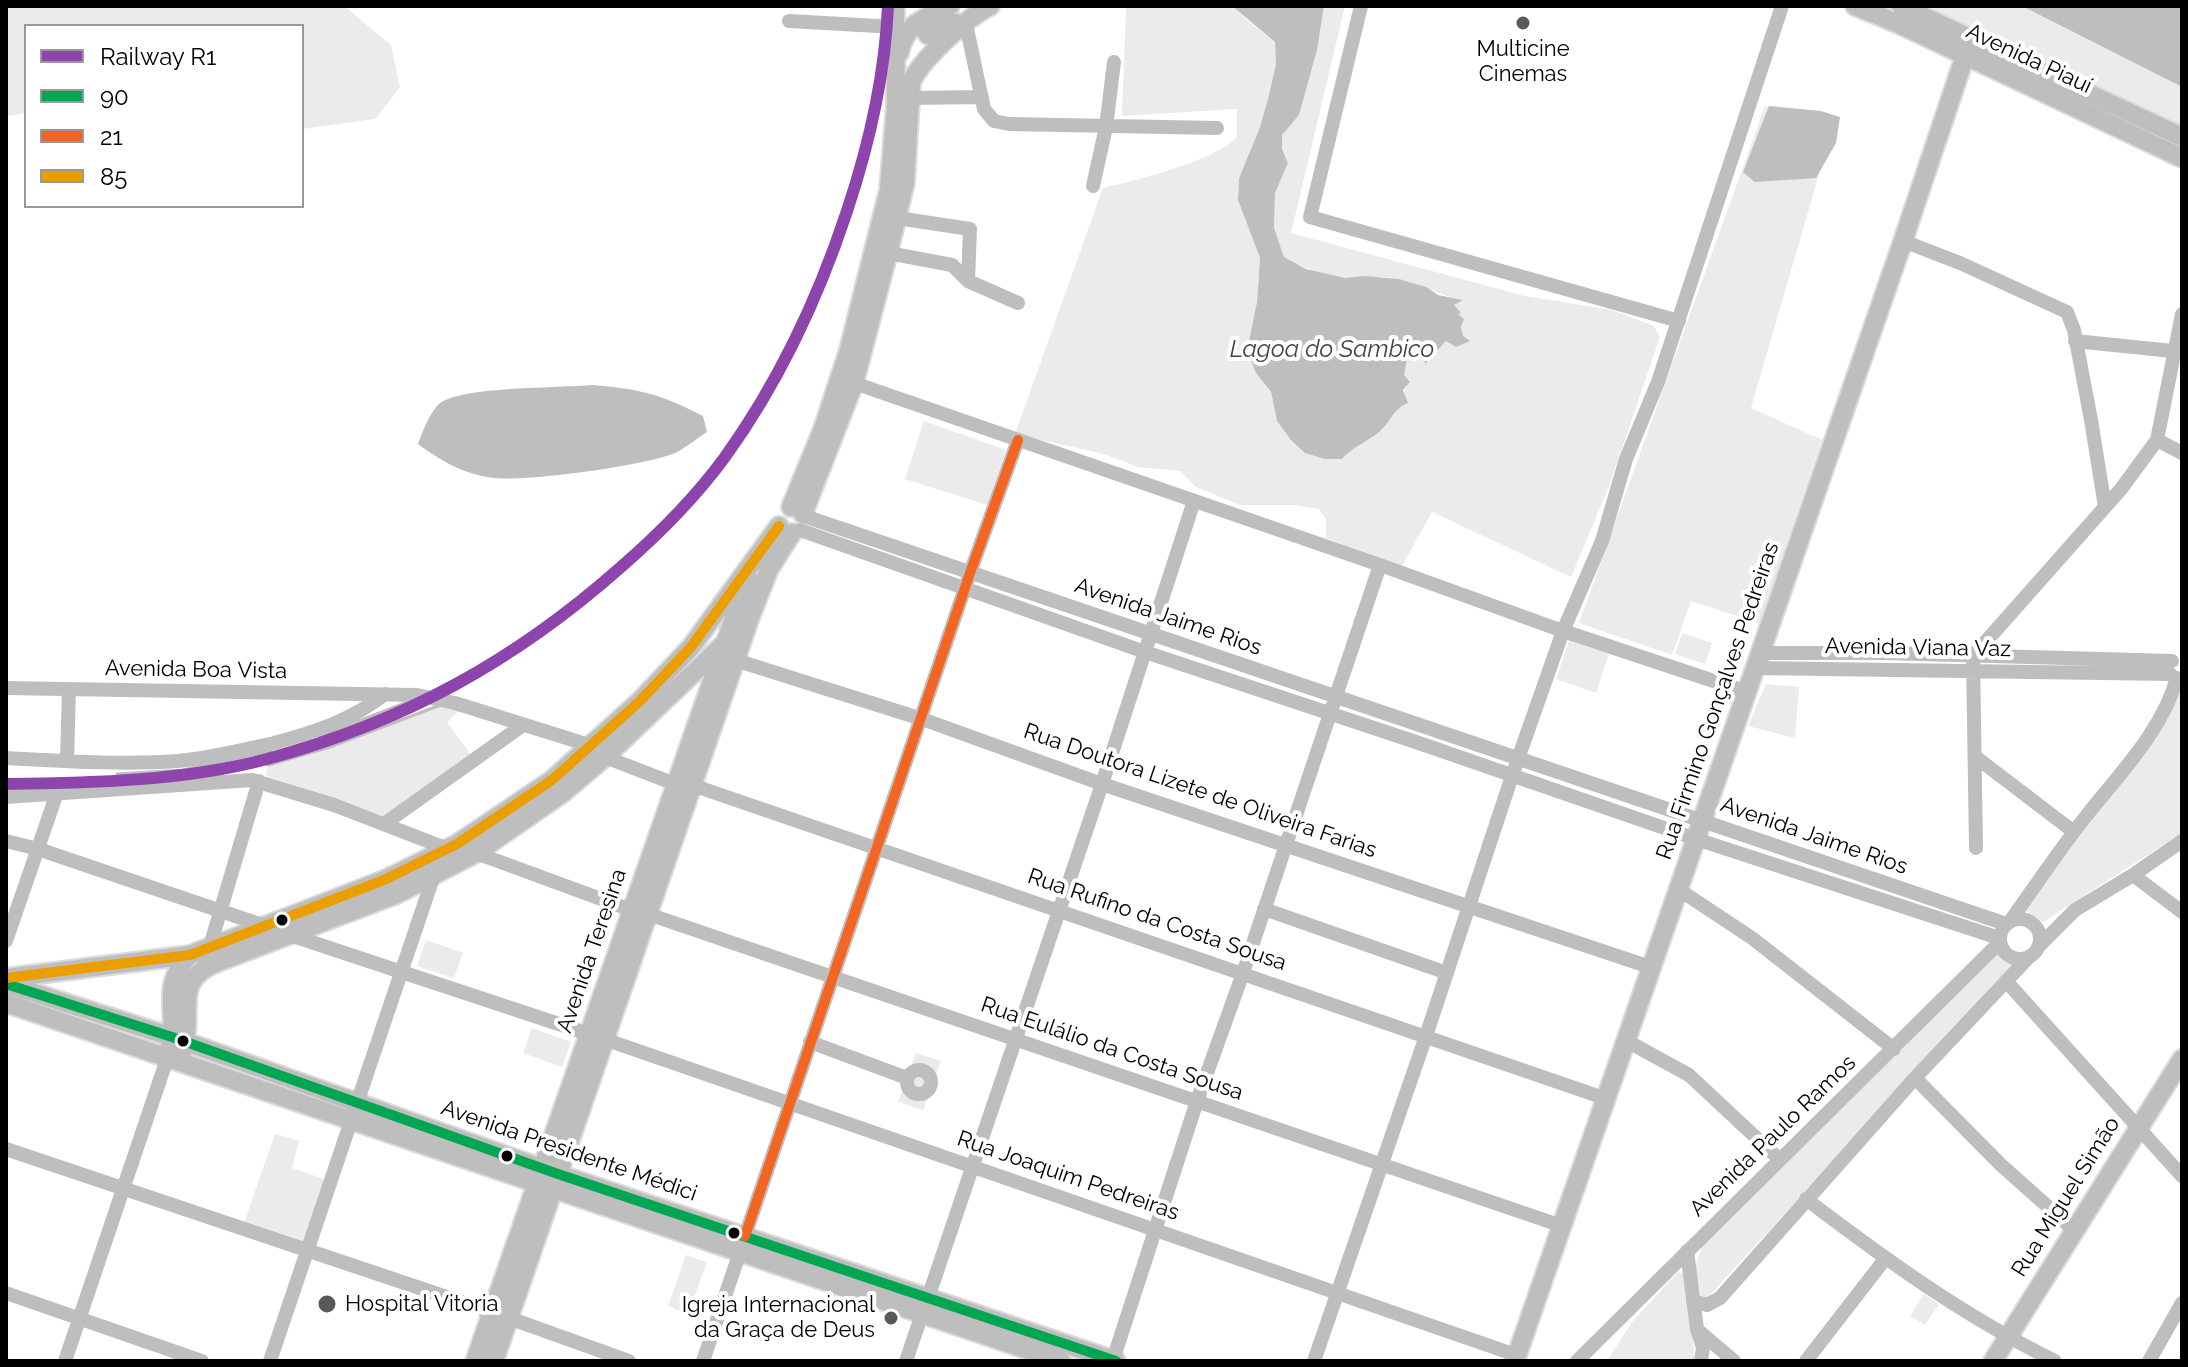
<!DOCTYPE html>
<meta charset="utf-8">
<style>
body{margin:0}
#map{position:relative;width:2188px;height:1367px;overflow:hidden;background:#fff;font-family:Raleway,sans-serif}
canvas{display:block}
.frame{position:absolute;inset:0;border:8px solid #000;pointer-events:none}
.legend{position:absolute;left:24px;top:24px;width:280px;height:184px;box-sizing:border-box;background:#fff;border:2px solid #999;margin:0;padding:10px 14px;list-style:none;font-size:24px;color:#000}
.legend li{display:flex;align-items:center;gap:16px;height:40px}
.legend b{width:40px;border:2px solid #999}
</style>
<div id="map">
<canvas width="2188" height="1367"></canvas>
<div class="frame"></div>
<ul class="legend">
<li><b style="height:10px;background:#8e44ad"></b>Railway R1</li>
<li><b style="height:10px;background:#00a651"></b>90</li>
<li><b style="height:10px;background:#f26522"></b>21</li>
<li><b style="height:10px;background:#eb9e00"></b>85</li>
</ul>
</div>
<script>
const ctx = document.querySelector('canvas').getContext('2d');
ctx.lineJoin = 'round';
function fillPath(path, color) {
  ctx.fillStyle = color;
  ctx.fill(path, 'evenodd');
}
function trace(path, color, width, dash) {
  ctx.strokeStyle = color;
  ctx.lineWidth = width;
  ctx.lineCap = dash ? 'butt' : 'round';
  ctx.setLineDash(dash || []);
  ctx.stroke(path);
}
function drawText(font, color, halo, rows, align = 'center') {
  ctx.font = font + ' Raleway,sans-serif';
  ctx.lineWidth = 8;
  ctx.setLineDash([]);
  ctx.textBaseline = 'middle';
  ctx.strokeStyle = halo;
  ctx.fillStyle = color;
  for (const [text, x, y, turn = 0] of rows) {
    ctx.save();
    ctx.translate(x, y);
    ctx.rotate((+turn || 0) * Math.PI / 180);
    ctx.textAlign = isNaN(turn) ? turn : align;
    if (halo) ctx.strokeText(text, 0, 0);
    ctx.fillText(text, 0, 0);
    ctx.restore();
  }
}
fillPath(new Path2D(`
 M6,6H344L391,45L400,87L375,119L302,129V26H26V113L6,116Z
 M1126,6H1232L1249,22L1275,42L1276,63L1268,99L1259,130L1239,178L1238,200L1260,258L1257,302L1247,349L1256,373L1271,392L1277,421L1342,459C1354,445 1371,441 1384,427C1389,422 1396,413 1400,406C1404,396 1403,390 1410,382L1404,375L1407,360L1423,355L1425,363L1447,340L1469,342L1463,336L1454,305L1462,300C1439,295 1420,284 1398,279C1381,276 1365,277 1348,278C1327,279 1303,267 1284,257L1274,228L1275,192L1288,163L1282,149V135L1299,115L1317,50L1324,6H1345L1291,233L1525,296L1612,310L1654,326L1660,337L1609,486L1571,577L1432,512L1401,568L1326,538V520L1319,509L1294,505H1240L1196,487L1180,471L1138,467L1104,454L1015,434L1103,188C1137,180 1215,161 1237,137V109L1122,116Z
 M1917,6H2022L2182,87V132Z
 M1765,106L1836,116L1751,408L1822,440L1759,623L1691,601L1672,655L1579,623Z
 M924,421L1006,450L987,505L905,479Z
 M1682,633L1712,643L1705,664L1675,654Z
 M1569,641L1609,654L1596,693L1556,679Z
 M2182,683V833L2043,922L2025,910L2161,728Z
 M1766,684L1799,687L1795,738L1748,726Z
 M442,704L459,711L447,722L472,756L385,817L266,776L268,765L327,748Z
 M426,940L463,953L454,978L417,966Z
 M1996,947L2015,965L2000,978L1710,1295L1707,1298L1701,1297L1695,1267L1702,1246L1877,1070L1896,1056Z
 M532,1028L571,1042L562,1067L523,1053Z
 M916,1053L941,1061L923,1110L898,1102Z
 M275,1134L299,1141L292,1168L327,1180L305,1245L243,1226Z
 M686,1255L707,1262L688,1314L668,1306Z
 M1678,1272L1684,1274L1687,1285L1695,1361H1607L1632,1322Z
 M1924,1294L1939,1304L1925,1325L1910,1316Z`), '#ebebeb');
fillPath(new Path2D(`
 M1232,6H1324L1317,50L1299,115L1282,135V149L1288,163L1275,193L1274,228L1284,257L1306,269L1345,278L1364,276L1399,279L1426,287L1438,295L1463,300L1454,305L1461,313L1458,314L1464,319L1461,327L1463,336L1470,341L1456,347L1446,341L1425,364L1423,356L1407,360L1404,375L1410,382L1403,390L1408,403C1396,407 1393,417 1385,426C1372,441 1354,445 1342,459H1325L1305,453L1291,440L1277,421L1271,392L1256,373L1247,350L1257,302L1260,258L1238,200L1239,178L1259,130L1268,99L1276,64L1275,42Z
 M2022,6H2182V87Z
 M1769,106L1821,111L1840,117L1836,143L1816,178L1755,182L1743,172Z
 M592,385C640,389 660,394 703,416L707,432C697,438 687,447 677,452C652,465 524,482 495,478C465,475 441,461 418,444C423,431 428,416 438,405C456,386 562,388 592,385Z`), '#bebebe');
trace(new Path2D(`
 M476,672C540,632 599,586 653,534C665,521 680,509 691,495C794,372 873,193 884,32
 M320,736L410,701
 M268,765L327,748L438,706
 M117,774L183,770L271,751`), '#bebebe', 3);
const major = new Path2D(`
 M1855,6L1899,24L2182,158
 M1901,6L2182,137
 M933,15L922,26L928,35L956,23
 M899,53C907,21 924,19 950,6
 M791,507L823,429L849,350L889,190L896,105L895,6
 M803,514L854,383L888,253L905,183L911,83C919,61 968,17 990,6
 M6,978L190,955L384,880L457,844L552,780L639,702L691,647L779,526
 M6,984L172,1037L558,1174L1116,1361
 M6,1003L1061,1361
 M170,1046C179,1011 159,986 190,955
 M183,1050C195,1012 170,981 218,962L397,894L476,853L564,792L605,757L749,620L769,569L792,533
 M475,1361L748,578
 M494,1361L748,623
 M1515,1361L1903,241L1971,38
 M1993,1361L2182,1059`);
trace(major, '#dbdbdb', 22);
trace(new Path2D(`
 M1361,6L1310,217L1679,321
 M789,21L895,27
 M966,24L984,109L994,121L1009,124L1217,128
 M910,98L982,97
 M1093,186L1106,127L1114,62
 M897,218L970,229L968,281
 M1903,241L1960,263L2067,312L2074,330L2091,420L2105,507
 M888,253L952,265L968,281L1018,303
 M2075,341L2182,352
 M854,383L1380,565L1563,631L1747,692
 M2157,440L2182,453
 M804,516L2006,924
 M800,530L1145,652L1416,742L1696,839L1999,938
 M1761,653H1885L2172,661
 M735,660L922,719L1102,784L1650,967
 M1756,668L2170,674
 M6,688L417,695L455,703L592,746
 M605,757L675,784
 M6,758C63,761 121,765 178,761C210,758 242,750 274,743C315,732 352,720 385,694
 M1977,758L2074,832
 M67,761L69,690
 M692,785L1607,1099
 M6,797L252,780L334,805L448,849
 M384,824L523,725
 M6,841L38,849L268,927
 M1976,848L1973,656L2121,489L2157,440L2182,314
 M476,853L631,910
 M2133,875L2182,912
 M1678,889L1752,938L1894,1049
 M1264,909L1447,973
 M648,914L1562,1226
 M2000 939a20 20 0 1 1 40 0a20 20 0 1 1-40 0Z
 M2011,920C2036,885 2060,849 2087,815C2120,773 2162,731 2177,678
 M293,936L589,1034
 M6,941L57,793
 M210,946L259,781
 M2038,947L2075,910L2133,875L2182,841
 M2006,981L2182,1176
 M604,1039L1516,1355
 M1625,1040L1689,1075L1779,1159
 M810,1042L907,1078
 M907 1082a12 12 0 1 1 24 0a12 12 0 1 1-24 0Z
 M1915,1078L2000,1164L2074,1230
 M6,1149L509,1318L629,1361
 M1806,1199C1885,1259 1965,1317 2055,1361
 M745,1236L970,573L1018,440
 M1687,1251L1697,1329L1703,1348L1701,1361
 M6,1293L202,1361
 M928,1298L1102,784L1194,501
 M1693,1301L1707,1305L1720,1298L1915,1078L2030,956
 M1700,1332L1734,1361
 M1113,1360L1197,1101L1243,973L1380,565
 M65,1361L168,1056
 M270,1361L434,875
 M703,1361L740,1252
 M906,1361L922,1314
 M1314,1361L1426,1036L1512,776L1563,631L1602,541L1626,459L1658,382L1782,6
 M1577,1361L2000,942
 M1806,1361L1885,1259
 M2149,1361L2182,1303`), '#bebebe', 14);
trace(major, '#bebebe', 18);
trace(new Path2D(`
 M6,984L172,1037L558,1174L1116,1361`), '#00a651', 10);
trace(new Path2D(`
 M745,1236L970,573L1018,440`), '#f26522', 10);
trace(new Path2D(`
 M6,978L190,955L384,880L457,844L552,780L639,702L691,647L779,526`), '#eb9e00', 10);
trace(new Path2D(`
 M6,784C90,783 185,781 267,759C404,722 515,661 621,567C659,534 695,498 725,457C779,382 818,299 847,211C869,145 885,76 888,6`), '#8e44ad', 12);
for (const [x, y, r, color] of [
 [1523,23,8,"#595959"],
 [282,920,7,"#000"],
 [183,1041,7,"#000"],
 [507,1156,7,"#000"],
 [734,1233,7,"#000"],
 [327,1304,10,"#595959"],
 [891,1318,8,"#595959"]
]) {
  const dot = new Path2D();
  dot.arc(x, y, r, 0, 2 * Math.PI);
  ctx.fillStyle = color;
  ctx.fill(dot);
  trace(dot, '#fff', 3);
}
drawText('22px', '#000', '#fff', [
 ["Multicine",1523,49],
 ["Cinemas",1523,74],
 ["Hospital Vitoria",345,1304,"left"],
 ["Igreja Internacional",875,1305,"right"],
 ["da Graça de Deus",875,1330,"right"]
]);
drawText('22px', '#000', '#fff', [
 ["Avenida Piauí",2029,59,25],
 ["Avenida Jaime Rios",1168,617,19],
 ["Avenida Viana Vaz",1918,648,1],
 ["Avenida Boa Vista",196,670,1],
 ["Rua Firmino Gonçalves Pedreiras",1718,701,-71],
 ["Rua Doutora Lizete de Oliveira Farias",1200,791,19],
 ["Avenida Jaime Rios",1814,836,19],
 ["Rua Rufino da Costa Sousa",1157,920,19],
 ["Avenida Teresina",592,951,-71],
 ["Rua Eulálio da Costa Sousa",1112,1049,19],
 ["Avenida Paulo Ramos",1773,1136,-44],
 ["Avenida Presidente Médici",569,1151,19],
 ["Rua Joaquim Pedreiras",1068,1176,19],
 ["Rua Miguel Simão",2066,1197,-58]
]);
drawText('italic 24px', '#434343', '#fff', [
 ["Lagoa do Sambico",1332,350]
]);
</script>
